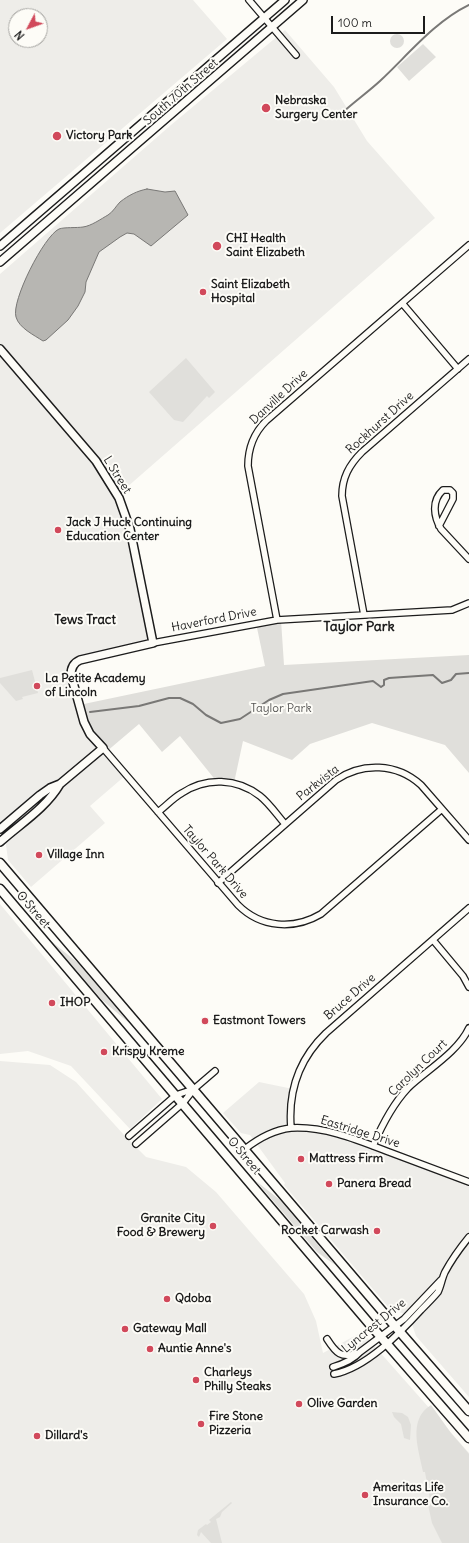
<!DOCTYPE html>
<style>
body{margin:0}
#map{position:relative;width:469px;height:1543px;overflow:hidden;background:#fdfcf7;font-family:Delius,sans-serif}
canvas{display:block}
.north{position:absolute;left:8px;top:8px;width:40px;height:40px;box-sizing:border-box;background:#fdfcf7;border:1px solid #a3a29f;border-radius:50%;rotate:229deg;font-size:11px;font-weight:700;line-height:16px;text-align:center;color:#1c1c1c}
.north::after{content:'';display:block;margin:auto;width:14px;height:18px;background:#d1495b;clip-path:polygon(50% 0,100% 100%,50% 72%,0 100%)}
.scale{position:absolute;left:331px;top:16px;width:94px;height:18px;box-sizing:border-box;border:2px solid #1c1c1c;border-top:0;padding-left:5px;font-size:12px;line-height:14px;white-space:nowrap;color:#1c1c1c;-webkit-text-stroke:3px #fdfcf7;paint-order:stroke}
</style>
<div id="map">
<canvas width="469" height="1543"></canvas>
<div class="north">N</div>
<div class="scale">100 m</div>
</div>
<script>
const ctx = document.querySelector('canvas').getContext('2d');
ctx.lineJoin = 'round';
function fillPath(path, color) {
  ctx.fillStyle = color;
  ctx.fill(path, 'evenodd');
}
function trace(path, color, width, dash) {
  ctx.strokeStyle = color;
  ctx.lineWidth = width;
  ctx.lineCap = dash ? 'butt' : 'round';
  ctx.setLineDash(dash || []);
  ctx.stroke(path);
}
function drawText(font, color, halo, rows, align = 'center') {
  ctx.font = font + ' Delius,sans-serif';
  ctx.lineWidth = 4;
  ctx.setLineDash([]);
  ctx.textBaseline = 'middle';
  ctx.strokeStyle = halo;
  ctx.fillStyle = color;
  for (const [text, x, y, turn = 0] of rows) {
    ctx.save();
    ctx.translate(x, y);
    ctx.rotate((+turn || 0) * Math.PI / 180);
    ctx.textAlign = isNaN(turn) ? turn : align;
    if (halo) ctx.strokeText(text, 0, 0);
    ctx.fillText(text, 0, 0);
    ctx.restore();
  }
}
fillPath(new Path2D(`
 M0,0H193L227,39L0,233ZM16,16H40V40H16Z
 M285,30L334,87L367,141L435,218L118,495L125,512L153,643L72,666L83,719L126,775L90,806L105,823L31,887L8,860L5,837L60,785L0,829V274L171,125Z
 M0,904L162,1099L130,1129L71,1066L28,1051L0,1054Z
 M0,1061L50,1065L76,1082L124,1135L146,1157L186,1167L216,1192L304,1294L316,1321L323,1353L362,1332L469,1453V1543H0Z
 M259,1082L293,1089L291,1128L319,1129L469,1182V1397L416,1336L411,1321L435,1295L441,1281L408,1315L390,1309L284,1185L285,1183L250,1135L241,1133L223,1113Z`), '#eeede9');
fillPath(new Path2D(`
 M390 41a7 7 0 1 1 14 0a7 7 0 1 1-14 0Z
 M423,44L436,57L409,81L397,67Z
 M186,358L215,392L209,398L207,396L183,422L174,420L149,392Z
 M281,620L284,665L469,655V773L445,745L372,723L310,744L292,760L243,741L234,783L217,782L180,736L162,752L139,724L106,752L90,734L79,705L265,666L256,623Z
 M32,670L38,693L22,697L23,699L16,701L0,683V678Z
 M51,941L78,963L129,1023L102,1000Z
 M256,1181L280,1200L335,1265L317,1252Z
 M431,1405L451,1433L469,1454V1543H442L432,1523L427,1500H430L425,1472H423C419,1450 407,1420 431,1405Z
 M392,1412L402,1413L408,1417L411,1425L410,1440L404,1438L401,1424L394,1417Z
 M231,1502L232,1503L222,1512L220,1517L216,1519L222,1543H211L201,1532L199,1537L197,1535L198,1530L206,1524L207,1525L211,1522L209,1520Z`), '#e0dfdb');
const water = new Path2D(`
 M147,189L165,192L175,191L188,215L151,246L134,234L127,233L120,237L99,252L86,282L85,292L78,306L68,320L46,340L43,341C34,335 19,328 16,317C11,301 44,236 59,229C64,227 77,228 83,227C91,226 101,219 108,215C113,212 116,206 120,202C129,195 137,191 147,189Z`);
fillPath(water, '#b7b6b2');
trace(water, '#797876', 1);
trace(new Path2D(`
 M342,113C354,102 368,92 380,81C408,55 434,22 469,5
 M90,712L139,706L169,698H180L193,704L206,715L221,723L240,719L269,700L283,694L373,681L381,687L384,685V680L389,678L433,675L442,683L451,680L456,674L469,673`), '#797876', 2);
const minor = new Path2D(`
 M249,0L296,55
 M402,303L458,369
 M439,526L453,499V493L450,490H443C431,501 434,517 441,529L469,559
 M364,615L342,496C342,478 349,465 362,452L469,359
 M277,620L248,466C248,448 253,434 266,421L469,245
 M153,643L277,620L452,610L469,603
 M103,748L238,905C261,928 294,930 321,914L442,809
 M158,812C166,806 173,798 182,793C206,777 237,778 260,796C270,804 277,815 285,824
 M218,883L336,780C362,762 397,763 421,785L469,840
 M433,940L463,976L469,987
 M291,1128C288,1091 299,1059 326,1033L469,908
 M129,1136L176,1095L194,1089
 M136,1144L183,1103L194,1089L215,1071
 M373,1146C382,1125 392,1105 408,1088C427,1070 458,1052 469,1028
 M245,1149C259,1138 273,1130 291,1128C325,1126 358,1140 389,1152C415,1162 442,1172 469,1182
 M327,1339C336,1353 341,1359 358,1353
 M333,1367C343,1364 353,1360 360,1352L404,1319L441,1280
 M334,1374C366,1368 400,1333 421,1310C427,1304 433,1298 438,1292C441,1286 442,1278 445,1272C452,1259 460,1248 469,1237`);
const tertiary = new Path2D(`
 M0,349L96,461L119,498L130,529L153,643L80,660C73,663 71,668 71,675L84,722L90,734L103,748L60,784L50,788L40,795L0,829
 M0,842C20,824 46,808 60,784`);
const secondary = new Path2D(`
 M0,246L285,0
 M0,262L303,0`);
const primary = new Path2D(`
 M0,863L400,1332L469,1411
 M0,889L373,1328L469,1438`);
trace(minor, '#1c1c1c', 8);
trace(tertiary, '#1c1c1c', 10);
trace(secondary, '#1c1c1c', 10);
trace(primary, '#1c1c1c', 11);
trace(minor, '#fdfcf7', 5.5);
trace(tertiary, '#fdfcf7', 7);
trace(secondary, '#fdfcf7', 7);
trace(primary, '#fdfcf7', 8);
for (const [x, y, r, color] of [
 [266,108,5,"#d1495b"],
 [57,136,5,"#d1495b"],
 [217,246,5,"#d1495b"],
 [203,292,4,"#d1495b"],
 [58,530,4,"#d1495b"],
 [37,686,4,"#d1495b"],
 [39,855,4,"#d1495b"],
 [52,1003,4,"#d1495b"],
 [205,1021,4,"#d1495b"],
 [104,1052,4,"#d1495b"],
 [301,1159,4,"#d1495b"],
 [329,1184,4,"#d1495b"],
 [213,1226,4,"#d1495b"],
 [377,1231,4,"#d1495b"],
 [167,1299,4,"#d1495b"],
 [125,1329,4,"#d1495b"],
 [150,1349,4,"#d1495b"],
 [196,1380,4,"#d1495b"],
 [299,1404,4,"#d1495b"],
 [201,1424,4,"#d1495b"],
 [37,1436,4,"#d1495b"],
 [365,1495,4,"#d1495b"]
]) {
  const dot = new Path2D();
  dot.arc(x, y, r, 0, 2 * Math.PI);
  ctx.fillStyle = color;
  ctx.fill(dot);
  trace(dot, '#fdfcf7', 1.5);
}
drawText('12px', '#1c1c1c', '#fdfcf7', [
 ["South 70th Street",181,92,-41],
 ["Danville Drive",279,397,-43],
 ["Rockhurst Drive",380,423,-42],
 ["L Street",117,475,58],
 ["Haverford Drive",214,620,-11],
 ["Parkvista",318,783,-38],
 ["Taylor Park Drive",215,862,49],
 ["O Street",33,910,49],
 ["Bruce Drive",350,997,-41],
 ["Carolyn Court",418,1068,-44],
 ["Eastridge Drive",360,1132,17],
 ["O Street",244,1156,50],
 ["Lyncrest Drive",374,1326,-39]
]);
drawText('bold 12px', '#1c1c1c', '#fdfcf7', [
 ["Nebraska",275,101],
 ["Surgery Center",275,115],
 ["Victory Park",66,136],
 ["CHI Health",226,239],
 ["Saint Elizabeth",226,253],
 ["Saint Elizabeth",211,285],
 ["Hospital",211,299],
 ["Jack J Huck Continuing",66,523],
 ["Education Center",66,537],
 ["La Petite Academy",45,679],
 ["of Lincoln",45,693],
 ["Village Inn",47,855],
 ["IHOP",60,1003],
 ["Eastmont Towers",213,1021],
 ["Krispy Kreme",112,1052],
 ["Mattress Firm",309,1159],
 ["Panera Bread",337,1184],
 ["Granite City",205,1219,"right"],
 ["Food & Brewery",205,1233,"right"],
 ["Rocket Carwash",369,1231,"right"],
 ["Qdoba",175,1299],
 ["Gateway Mall",133,1329],
 ["Auntie Anne's",158,1349],
 ["Charleys",204,1373],
 ["Philly Steaks",204,1387],
 ["Olive Garden",307,1404],
 ["Fire Stone",209,1417],
 ["Pizzeria",209,1431],
 ["Dillard's",45,1436],
 ["Ameritas Life",373,1488],
 ["Insurance Co.",373,1502]
], 'left');
drawText('12px', '#575655', '#fdfcf7', [
 ["Taylor Park",281,709]
]);
drawText('bold 13px', '#1c1c1c', '#fdfcf7', [
 ["Tews Tract",85,620]
]);
drawText('bold 14px', '#1c1c1c', '#fdfcf7', [
 ["Taylor Park",359,627]
]);
</script>
